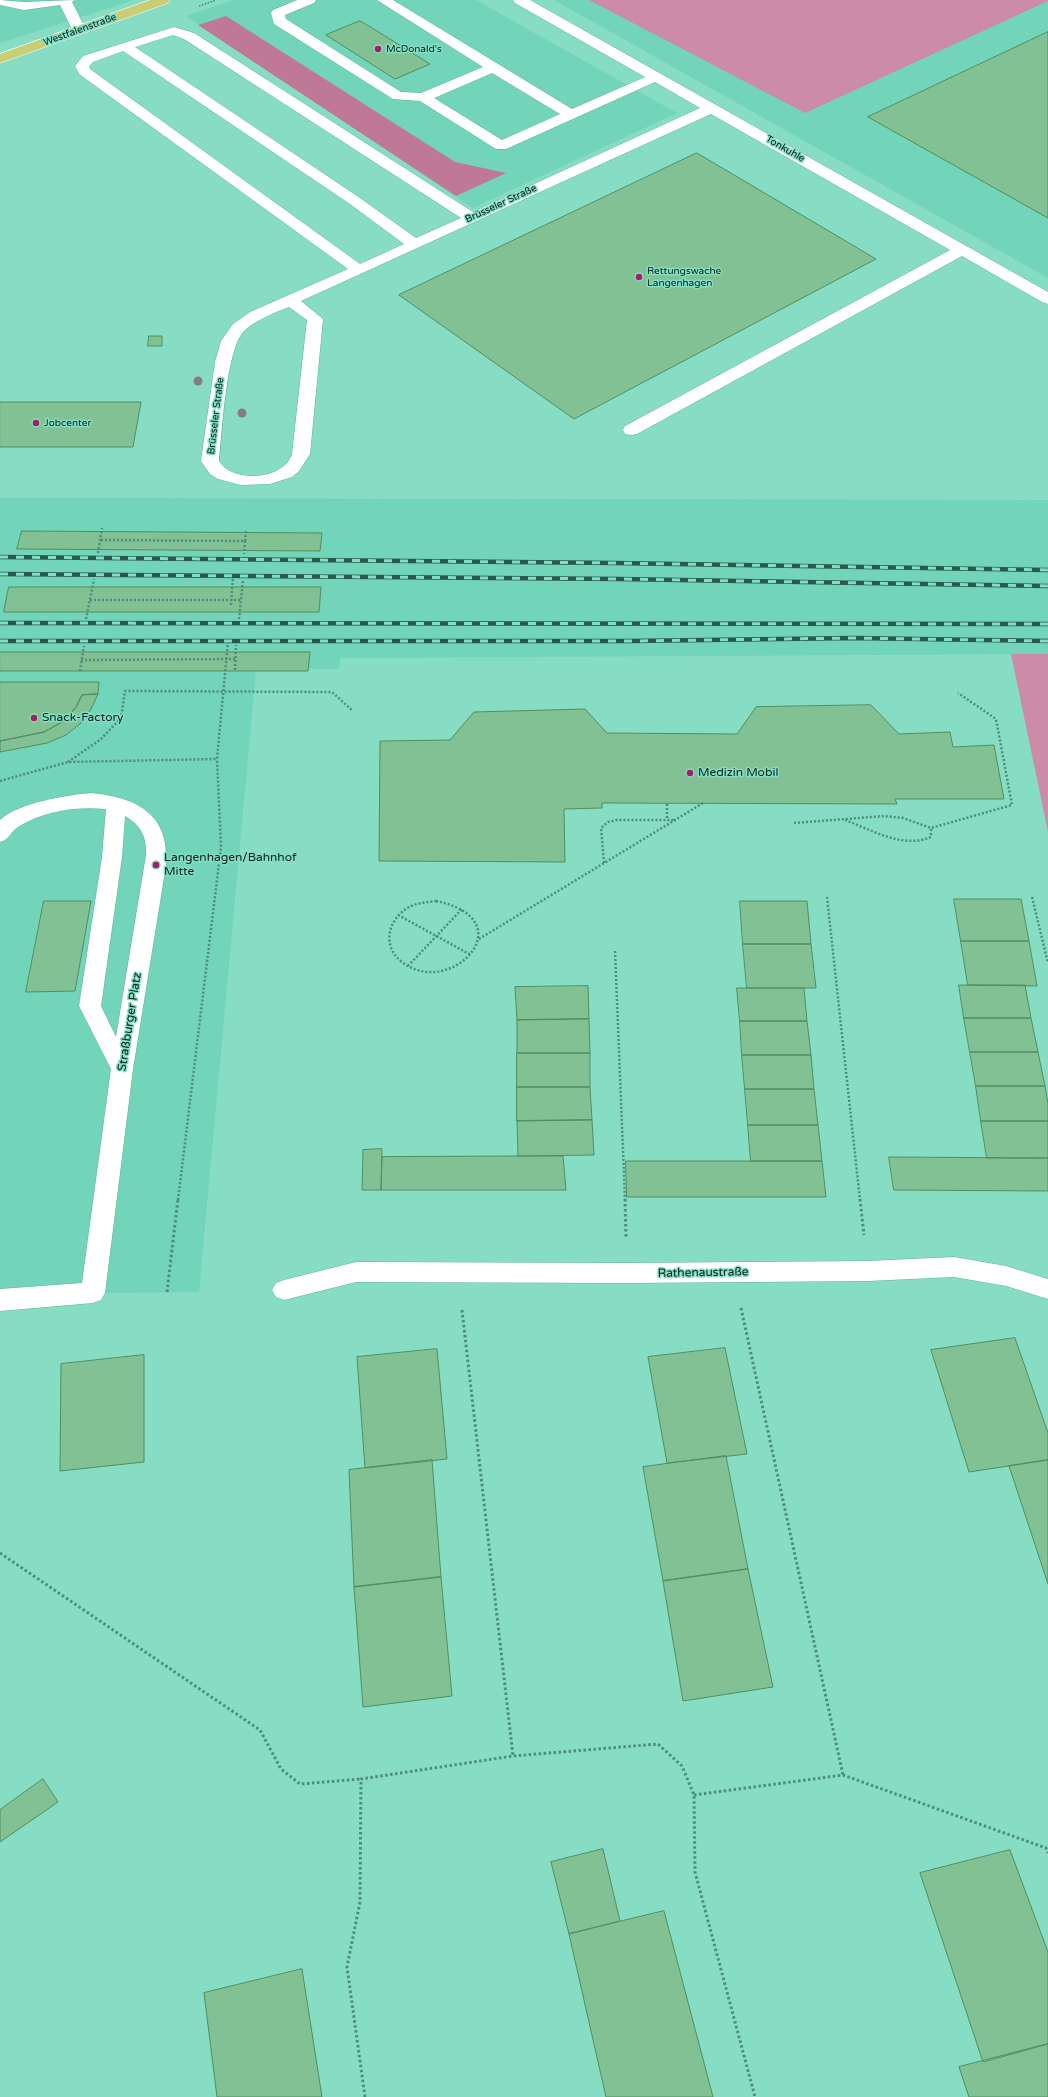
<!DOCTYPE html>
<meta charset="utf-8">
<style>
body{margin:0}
canvas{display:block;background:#86ddc3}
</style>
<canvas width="1048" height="2097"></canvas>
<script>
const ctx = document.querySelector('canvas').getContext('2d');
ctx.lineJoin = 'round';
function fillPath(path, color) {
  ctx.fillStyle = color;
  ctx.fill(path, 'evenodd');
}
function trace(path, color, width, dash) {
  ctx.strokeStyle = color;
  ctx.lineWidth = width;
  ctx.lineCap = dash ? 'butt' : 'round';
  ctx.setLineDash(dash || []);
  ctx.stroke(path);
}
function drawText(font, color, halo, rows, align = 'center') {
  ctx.font = font + ' "Varela Round",sans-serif';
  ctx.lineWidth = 3;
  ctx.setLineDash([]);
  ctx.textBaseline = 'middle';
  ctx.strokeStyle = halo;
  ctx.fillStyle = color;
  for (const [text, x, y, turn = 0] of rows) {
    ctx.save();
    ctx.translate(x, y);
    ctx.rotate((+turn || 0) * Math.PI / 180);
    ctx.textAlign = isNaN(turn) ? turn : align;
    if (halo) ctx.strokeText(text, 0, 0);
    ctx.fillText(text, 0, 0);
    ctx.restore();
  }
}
fillPath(new Path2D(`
 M0,0H134L0,43Z
 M234,0H476L677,113L473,208L186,16Z
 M554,0H1048V278Z
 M0,498L1048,500V654L340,658L339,669L256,670L199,1292L93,1293L0,1300Z`), '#72d4b8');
fillPath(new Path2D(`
 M589,0H1048V1L805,113Z
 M1011,654H1048V832Z`), '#cc8ba6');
fillPath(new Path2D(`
 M226,16L455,162L506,173L456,196L198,25Z`), '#bf7896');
const building = new Path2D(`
 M360,21L372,28L430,64L395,79L326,35Z
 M1048,32V218L868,117Z
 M697,153L876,259L574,419L399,295Z
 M149,336H162V346H148Z
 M0,402H141L133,447H0Z
 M22,531L322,533L320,551L17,549Z
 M9,587H321L319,612H4Z
 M0,652H310L308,671H0Z
 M0,682H99L98,694L82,695L76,707L64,721L44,732L0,741Z
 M98,694L91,709L80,724L66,735L47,743L0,752V741L44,732L64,721L76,707L82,695Z
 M871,705L899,734L950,732L953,747L994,745L1004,799H895L897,804L602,803V808L564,809L565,862L379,861L380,741L450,740L474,712L585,709L607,733L737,734L756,707Z
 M954,899H1021L1029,941H961Z
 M44,901H91L75,991L26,992Z
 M740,901H807L811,944H743Z
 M961,941H1029L1037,986L968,985Z
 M743,944H811L816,988H747Z
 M959,985H1025L1031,1018H964Z
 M588,986L589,1019L517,1020L515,987Z
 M737,988H804L807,1021H740Z
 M964,1018H1031L1038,1052H970Z
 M589,1019L590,1053H517V1020Z
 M740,1021H807L811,1055H742Z
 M970,1052H1038L1045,1086H976Z
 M517,1053H590V1087H517Z
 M742,1055H811L814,1089H745Z
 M976,1086H1045L1048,1104V1121H981Z
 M517,1087H590L592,1120L517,1121Z
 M745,1089H814L818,1125H748Z
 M592,1120L594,1155L518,1156L517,1121Z
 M981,1121H1048V1158H987Z
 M748,1125H818L822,1161H751Z
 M382,1149L381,1190H362L363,1150Z
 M518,1156H563L566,1190H381L382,1157Z
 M889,1157L1048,1158V1191L894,1190Z
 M626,1161H822L826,1197H627Z
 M1015,1338L1048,1433V1460L969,1472L931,1350Z
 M725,1348L747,1454L667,1463L648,1357Z
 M437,1349L447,1459L365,1468L357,1357Z
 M144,1355V1462L60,1471L61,1364Z
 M726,1456L748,1569L663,1581L643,1467Z
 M432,1460L441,1577L354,1587L349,1470Z
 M1048,1460V1584L1009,1466Z
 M748,1569L773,1687L683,1701L663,1581Z
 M441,1577L452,1696L363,1707L354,1587Z
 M43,1779L58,1802L0,1842V1810Z
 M603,1849L620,1921L569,1934L551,1862Z
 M1010,1850L1048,1952V2044L983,2062L920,1873Z
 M664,1911L713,2097H606L569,1934Z
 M302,1969L322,2097H217L204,1993Z
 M1048,2044V2097H969L959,2067Z`);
fillPath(building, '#81c193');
trace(building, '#508e63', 1);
const minor = new Path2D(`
 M0,0L24,2L74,0L72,2L86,30L84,33H74L60,5L24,10L0,5Z
 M297,0H316L314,3L285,15L286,19L401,92L421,93L483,67L377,0H393L572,109L645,77L515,3L513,0H530L1048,292V304L1042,302L962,256L637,434L631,435L625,434L623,430L625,426L950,250L711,114L301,301L323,319L310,454L299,471L292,477L270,484L241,485L218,479L210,474L201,461L215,362L221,341L233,324L250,312L348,269L79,74L75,66L83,56L174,27L194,33L473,212L700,108L655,82L506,149H496L420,101L393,99L274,24L271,13L273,10ZM173,35L184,39L461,218L416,238L360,198L135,47ZM123,51L350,204L404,244L360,264L90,69L89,66L93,62ZM492,73L560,114L502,140L434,98ZM289,307L307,320L292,454C290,460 286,465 281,468C265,480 229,479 219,461C222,433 226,347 245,330C258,319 274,313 289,307Z
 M91,793C136,797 170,814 166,865L133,1069L105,1293L101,1300L93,1303L0,1311V1289L82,1283L111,1069L79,1006L102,857L106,809C77,806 43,811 18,827C10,832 9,840 0,842V820C18,803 67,795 91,793ZM125,816C141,825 147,837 146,855L116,1037L101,1006L122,857Z
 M954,1257L1006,1266L1048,1279V1299L1006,1286L954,1277L868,1281L627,1283L356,1282L284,1300L276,1297L272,1290L276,1283L284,1280L356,1262L627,1263L868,1261Z`);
const major = new Path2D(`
 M150,0H170L168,3L0,63V54Z`);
trace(minor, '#5db49b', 1);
trace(major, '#fff', 1);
trace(new Path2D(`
 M199,6L216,0`), '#4c8e7b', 1.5, [1.5, 1.5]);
trace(new Path2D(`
 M101,540L245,541L244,554
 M245,541L246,530
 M98,553L102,528
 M90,600H241
 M231,605L233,577
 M86,619L94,579
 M239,619L243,580
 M81,660L236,659
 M235,670L236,645
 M80,671L84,646
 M68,762L101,739L121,718L125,691L332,692L353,711
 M0,781L68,762L217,759
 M667,804V820
 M845,820C872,830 902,849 931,837V828
 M794,823L884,816L903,818L931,828L1012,805L996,719L958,693
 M604,863L601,828L608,822L617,820H676
 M827,897L860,1200
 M1032,897L1048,963
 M436,901C527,920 450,1000 402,962C381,946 388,919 409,907C417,903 427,902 436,901Z
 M398,915L471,955
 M479,939L703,803
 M615,951L625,1200
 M408,966L462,909
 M178,1200L221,847L217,759L228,642`), '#4c8e7b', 2.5, [2, 2]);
trace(new Path2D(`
 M625,1199L626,1237
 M860,1199L864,1235
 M167,1292L178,1199
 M741,1308L843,1775
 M462,1310L513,1756
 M0,1553L260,1730L281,1769L300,1784L361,1779
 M694,1795L843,1775L1046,1848L1048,1853
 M365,2097L347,1967L360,1902L361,1779L513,1756L658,1744L682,1766L694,1795L695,1872L755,2097`), '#4c8e7b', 3, [2.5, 2.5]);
fillPath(minor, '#fff');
fillPath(major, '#c9cd74');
const rail = new Path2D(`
 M0,557L615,563L1048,570
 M0,574L619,579L1048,586
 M0,623L1048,624
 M0,641H632L854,638L1048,641`);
trace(rail, '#275a4c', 4.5);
trace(rail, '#86ddc3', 3, [8]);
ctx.fillStyle = '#837b86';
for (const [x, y] of [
 [198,381],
 [242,413]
]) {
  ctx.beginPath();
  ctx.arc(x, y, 4.5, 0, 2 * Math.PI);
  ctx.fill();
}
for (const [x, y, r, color] of [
 [378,49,4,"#a51e69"],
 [639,277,4,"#a51e69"],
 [36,423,4,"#a51e69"],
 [34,718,4,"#a51e69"],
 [690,773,4,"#a51e69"],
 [156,865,4,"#a51e69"]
]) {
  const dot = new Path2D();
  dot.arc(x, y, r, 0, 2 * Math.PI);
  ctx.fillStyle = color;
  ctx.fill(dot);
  trace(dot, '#86ddc3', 1.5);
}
drawText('10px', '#00241b', '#86ddc3', [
 ["Westfalenstraße",80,30,-20],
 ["Tonkuhle",785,149,30],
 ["Brüsseler Straße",501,204,-25],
 ["Brüsseler Straße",216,416,-83]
]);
drawText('10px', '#00241b', '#86ddc3', [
 ["McDonald's",386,49],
 ["Rettungswache",647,271],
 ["Langenhagen",647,283],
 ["Jobcenter",44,423]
], 'left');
drawText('12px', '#00241b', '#86ddc3', [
 ["Snack-Factory",42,718],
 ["Medizin Mobil",698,773],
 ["Langenhagen/Bahnhof",164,858],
 ["Mitte",164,872]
], 'left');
drawText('12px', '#00241b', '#86ddc3', [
 ["Straßburger Platz",130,1022,-81],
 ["Rathenaustraße",703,1273,-1]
]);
</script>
